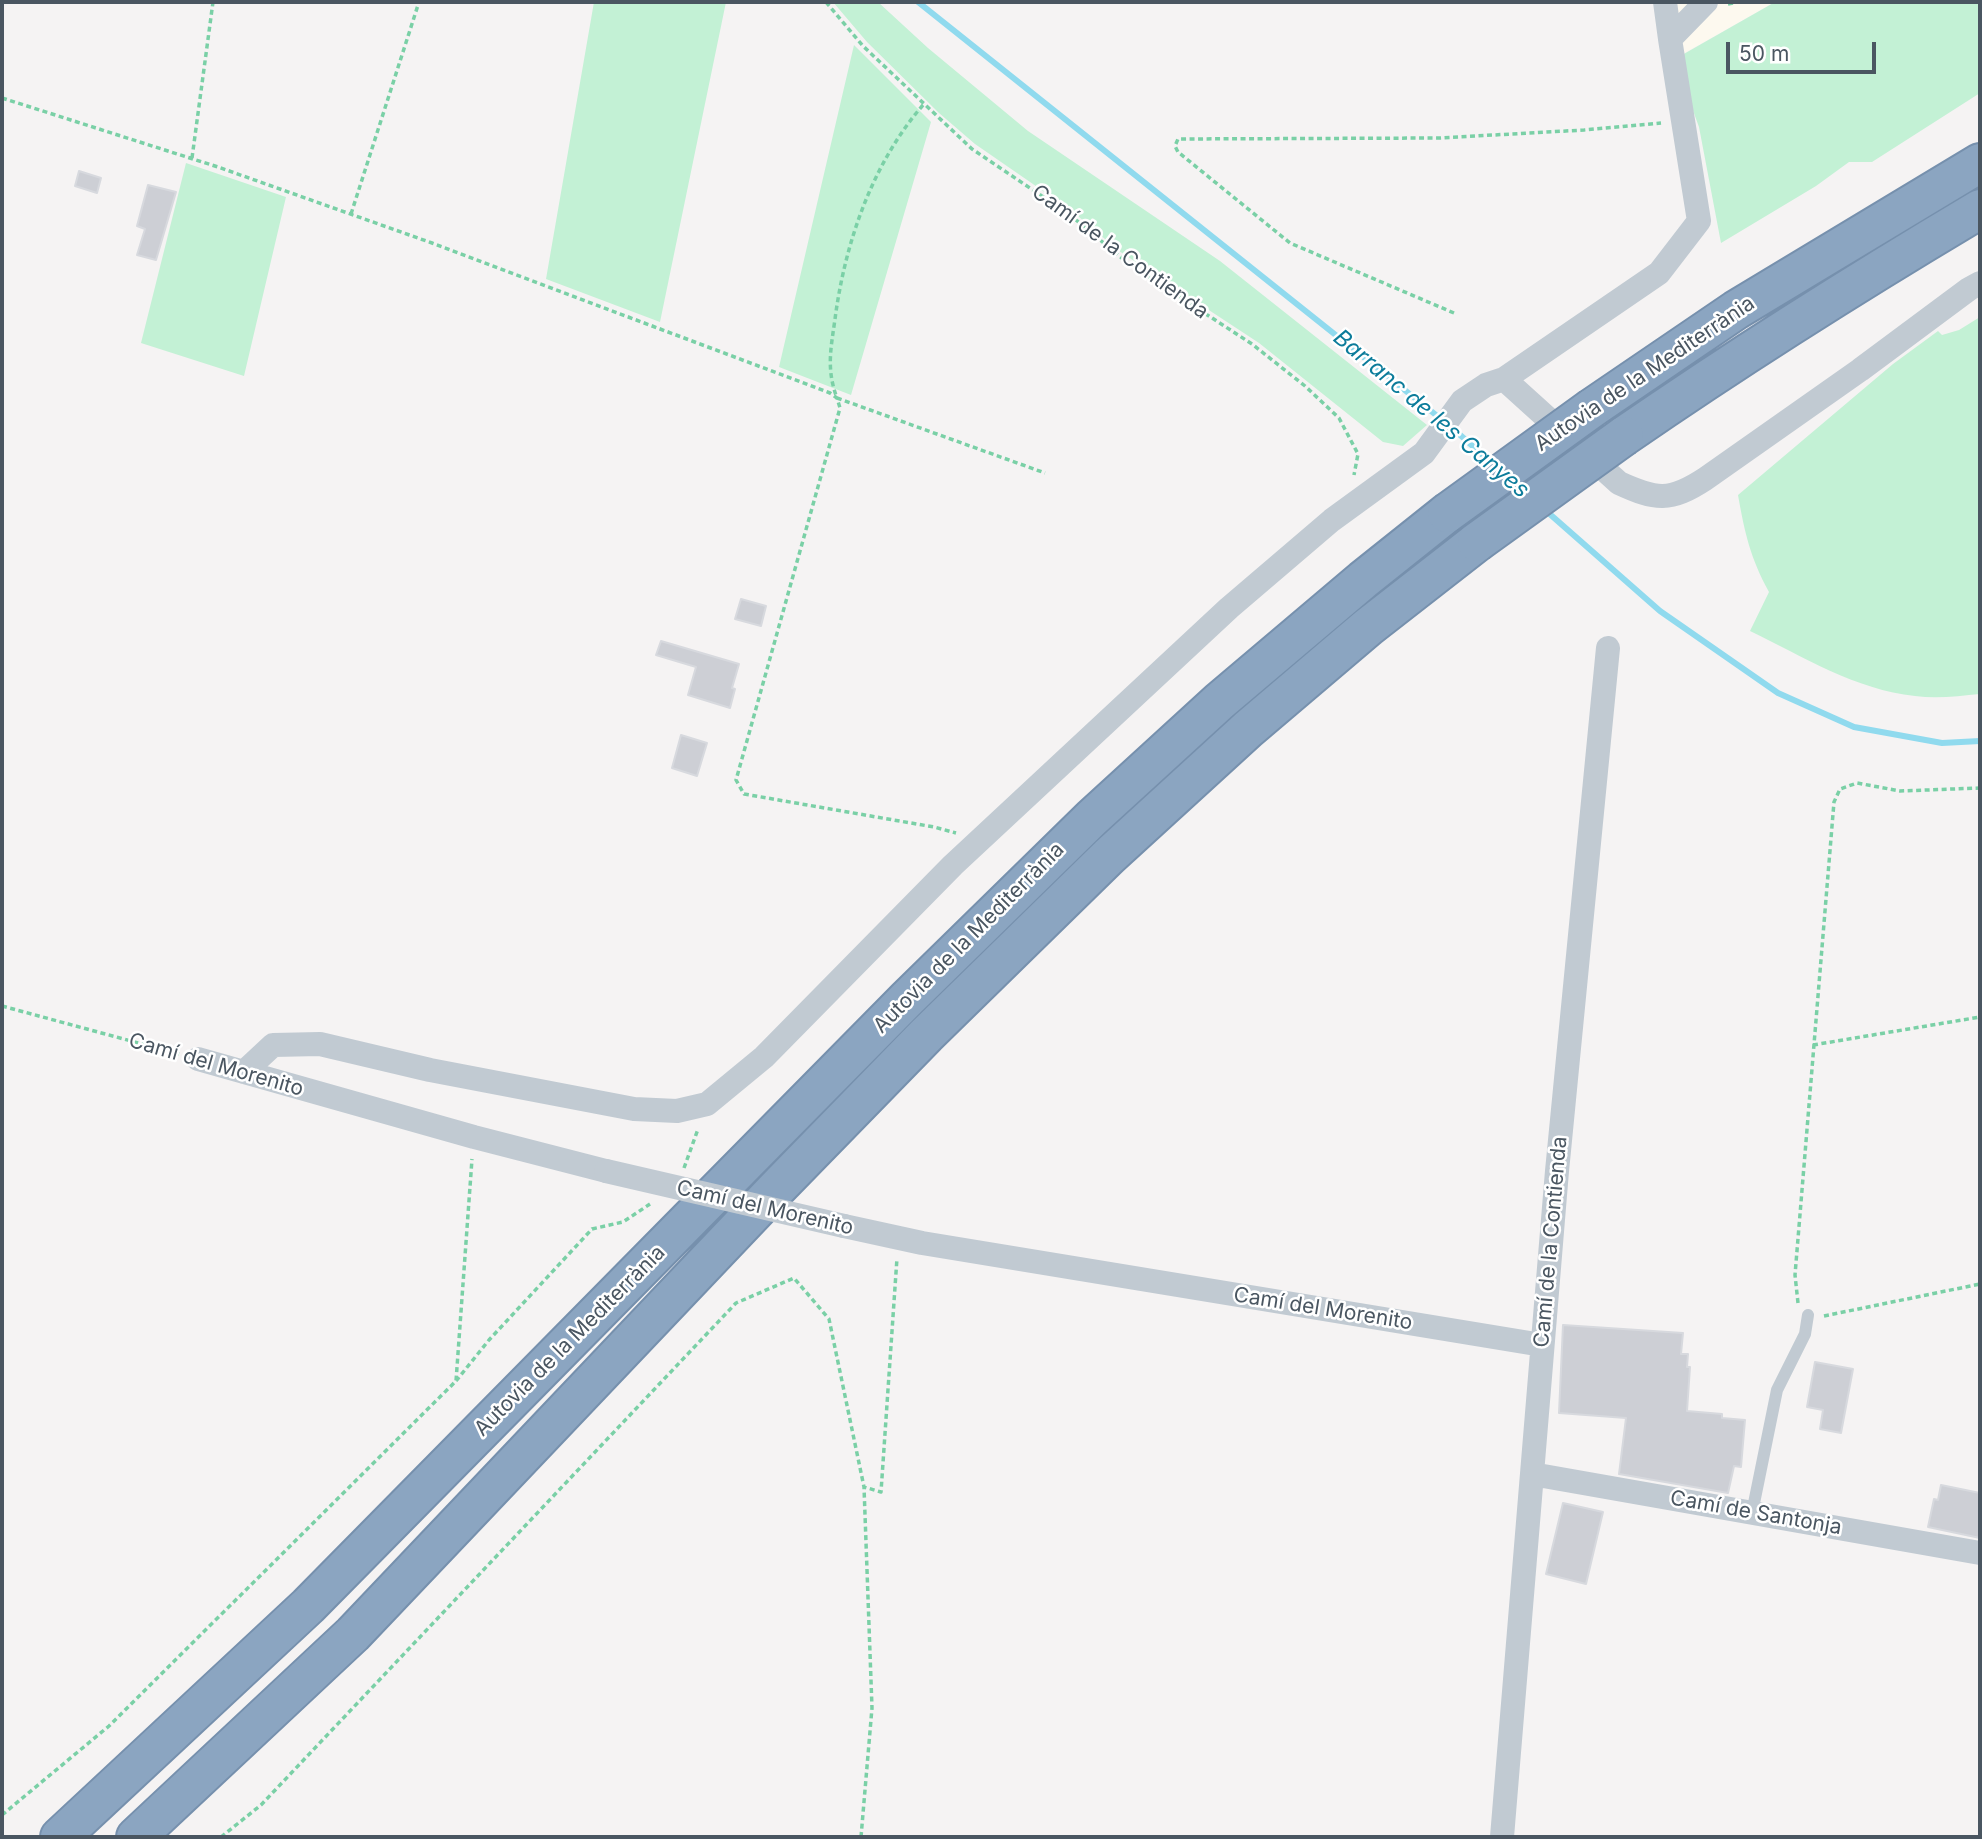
<!DOCTYPE html>
<meta charset="utf-8">
<style>
body{margin:0}
#map{position:relative;width:1982px;height:1839px;overflow:hidden;background:#f5f3f3;font-family:Inter,sans-serif}
canvas{display:block}
.frame{position:absolute;inset:0;border:4px solid #4a5661;pointer-events:none}
.scale{position:absolute;left:1726px;top:42px;width:150px;height:32px;box-sizing:border-box;border:4px solid #4a5661;border-top:0;padding-left:9px;font-size:21px;line-height:24px;white-space:nowrap;color:#4a5661;-webkit-text-stroke:5px #fff;paint-order:stroke}
</style>
<div id="map">
<canvas width="1982" height="1839"></canvas>
<div class="frame"></div>
<div class="scale">50 m</div>
</div>
<script>
const ctx = document.querySelector('canvas').getContext('2d');
ctx.lineJoin = 'round';
function fillPath(path, color) {
  ctx.fillStyle = color;
  ctx.fill(path, 'evenodd');
}
function trace(path, color, width, dash) {
  ctx.strokeStyle = color;
  ctx.lineWidth = width;
  ctx.lineCap = dash ? 'butt' : 'round';
  ctx.setLineDash(dash || []);
  ctx.stroke(path);
}
function drawText(font, color, halo, rows, align = 'center') {
  ctx.font = font + ' Inter,sans-serif';
  ctx.lineWidth = 5;
  ctx.setLineDash([]);
  ctx.textBaseline = 'middle';
  ctx.strokeStyle = halo;
  ctx.fillStyle = color;
  for (const [text, x, y, turn = 0] of rows) {
    ctx.save();
    ctx.translate(x, y);
    ctx.rotate((+turn || 0) * Math.PI / 180);
    ctx.textAlign = isNaN(turn) ? turn : align;
    if (halo) ctx.strokeText(text, 0, 0);
    ctx.fillText(text, 0, 0);
    ctx.restore();
  }
}
fillPath(new Path2D(`
 M1656,2H1775L1665,64Z`), '#fdf9ef');
fillPath(new Path2D(`
 M594,2H726L660,322L546,279Z
 M833,2H878L928,48L1028,131L1220,261L1427,425L1403,446L1383,442L1259,343L1119,251L1072,211L975,144L939,113L867,42Z
 M1775,2H1980V93L1872,162H1849L1816,186L1721,243L1699,127L1691,105L1682,55Z
 M854,45L931,122L851,395L779,367Z
 M186,163L286,197L244,376L141,343Z
 M1980,317V694C1959,696 1937,699 1915,696C1856,690 1802,656 1750,631L1769,592C1750,557 1745,534 1738,495L1893,364L1938,331L1942,335L1959,330Z`), '#c3f1d5');
trace(new Path2D(`
 M918,2L1441,419
 M1450,426L1494,465
 M1544,509L1660,611L1778,693L1854,727L1942,743L1980,741`), '#90daee', 6);
const building = new Path2D(`
 M79,171L101,178L97,193L75,186Z
 M148,185L176,192L156,260L137,255L145,229L137,226Z
 M741,599L766,606L761,626L735,619Z
 M661,641L739,664L732,688L735,689L730,708L688,695L696,667L656,655Z
 M681,735L707,743L697,776L672,768Z
 M1563,1325L1683,1333L1681,1354H1688L1687,1367H1690L1687,1411L1722,1414V1418L1745,1420L1741,1467L1734,1466L1728,1493L1619,1474L1626,1418L1559,1413Z
 M1815,1362L1853,1369L1841,1433L1820,1429L1823,1410L1807,1407Z
 M1941,1485L1980,1493V1538L1928,1527L1934,1499L1938,1500Z
 M1563,1503L1603,1512L1586,1584L1546,1574Z`);
fillPath(building, '#cdcfd5');
trace(building, '#d7d9de', 2);
const motorway = new Path2D(`
 M1592,408L1736,310L1980,163
 M1624,436C1740,356 1859,281 1980,209
 M60,1837L308,1606L907,999L1092,818L1220,701L1363,580L1447,513
 M136,1837L353,1634L774,1191L926,1035L1109,856L1248,729L1368,627L1477,542`);
trace(motorway, '#7690ad', 42);
trace(new Path2D(`
 M826,2L863,46L972,149L1070,215L1129,264L1252,344L1305,386L1339,418L1358,454L1354,475
 M1728,4L1738,2
 M2,98L218,167L432,243L830,393L837,398L840,408L736,780L744,794L934,827L956,833
 M923,105C872,164 845,243 835,319C831,348 826,369 837,398L1045,473
 M192,158L213,2
 M351,214L419,2
 M1454,313L1290,243L1178,152L1175,146L1178,139L1439,138L1584,130L1661,123
 M2,1006L179,1054
 M1813,1045L1980,1017
 M684,1168L698,1129
 M1798,1303L1795,1275L1834,802L1840,789L1857,783L1900,791L1980,788
 M1824,1316L1980,1284
 M456,1381L489,1340L592,1229L623,1222L650,1204
 M2,1815L109,1726L456,1381L472,1159
 M221,1837L261,1805L736,1303L794,1278L829,1319L864,1487L881,1492L897,1258
 M861,1837L872,1708L864,1487`), '#7ad0a6', 3.5, [5, 3.5]);
trace(new Path2D(`
 M1752,1513L1777,1390L1805,1334L1808,1315`), '#c1cad2', 12);
trace(new Path2D(`
 M1665,2L1670,39
 M1504,379L1619,483C1656,500 1670,502 1705,479L1860,370L1969,289L1980,283
 M198,1059L474,1137L606,1171
 M244,1072L273,1045L320,1044L430,1070L634,1109L677,1111L707,1104L764,1057L953,865L1229,608L1332,520L1424,453L1462,401L1486,385L1504,379L1659,273L1699,221L1670,39L1706,2
 M844,1226L922,1243L1542,1345
 M1532,1474L1980,1553
 M1502,1837L1557,1171L1608,648`), '#c1cad2', 24);
trace(motorway, '#8ba5c1', 38);
const motorwayBridge = new Path2D(`
 M1447,513L1592,408
 M1477,542L1624,436`);
trace(motorwayBridge, '#7690ad', 42, []);
trace(new Path2D(`
 M606,1171L844,1226`), '#c1cad2', 24);
trace(motorwayBridge, '#8ba5c1', 38);
drawText('21px', '#4a5661', '#fff', [
 ["Camí de la Contienda",1120,252,36],
 ["Autovia de la Mediterrània",1645,374,-34],
 ["Autovia de la Mediterrània",969,938,-45],
 ["Camí del Morenito",216,1065,16],
 ["Camí del Morenito",765,1208,13],
 ["Camí de la Contienda",1551,1242,-85],
 ["Camí del Morenito",1323,1309,9],
 ["Autovia de la Mediterrània",570,1341,-45],
 ["Camí de Santonja",1756,1513,10]
]);
drawText('italic 23px', '#0c7c9b', '#fff', [
 ["Barranc de les Canyes",1431,414,40]
]);
</script>
